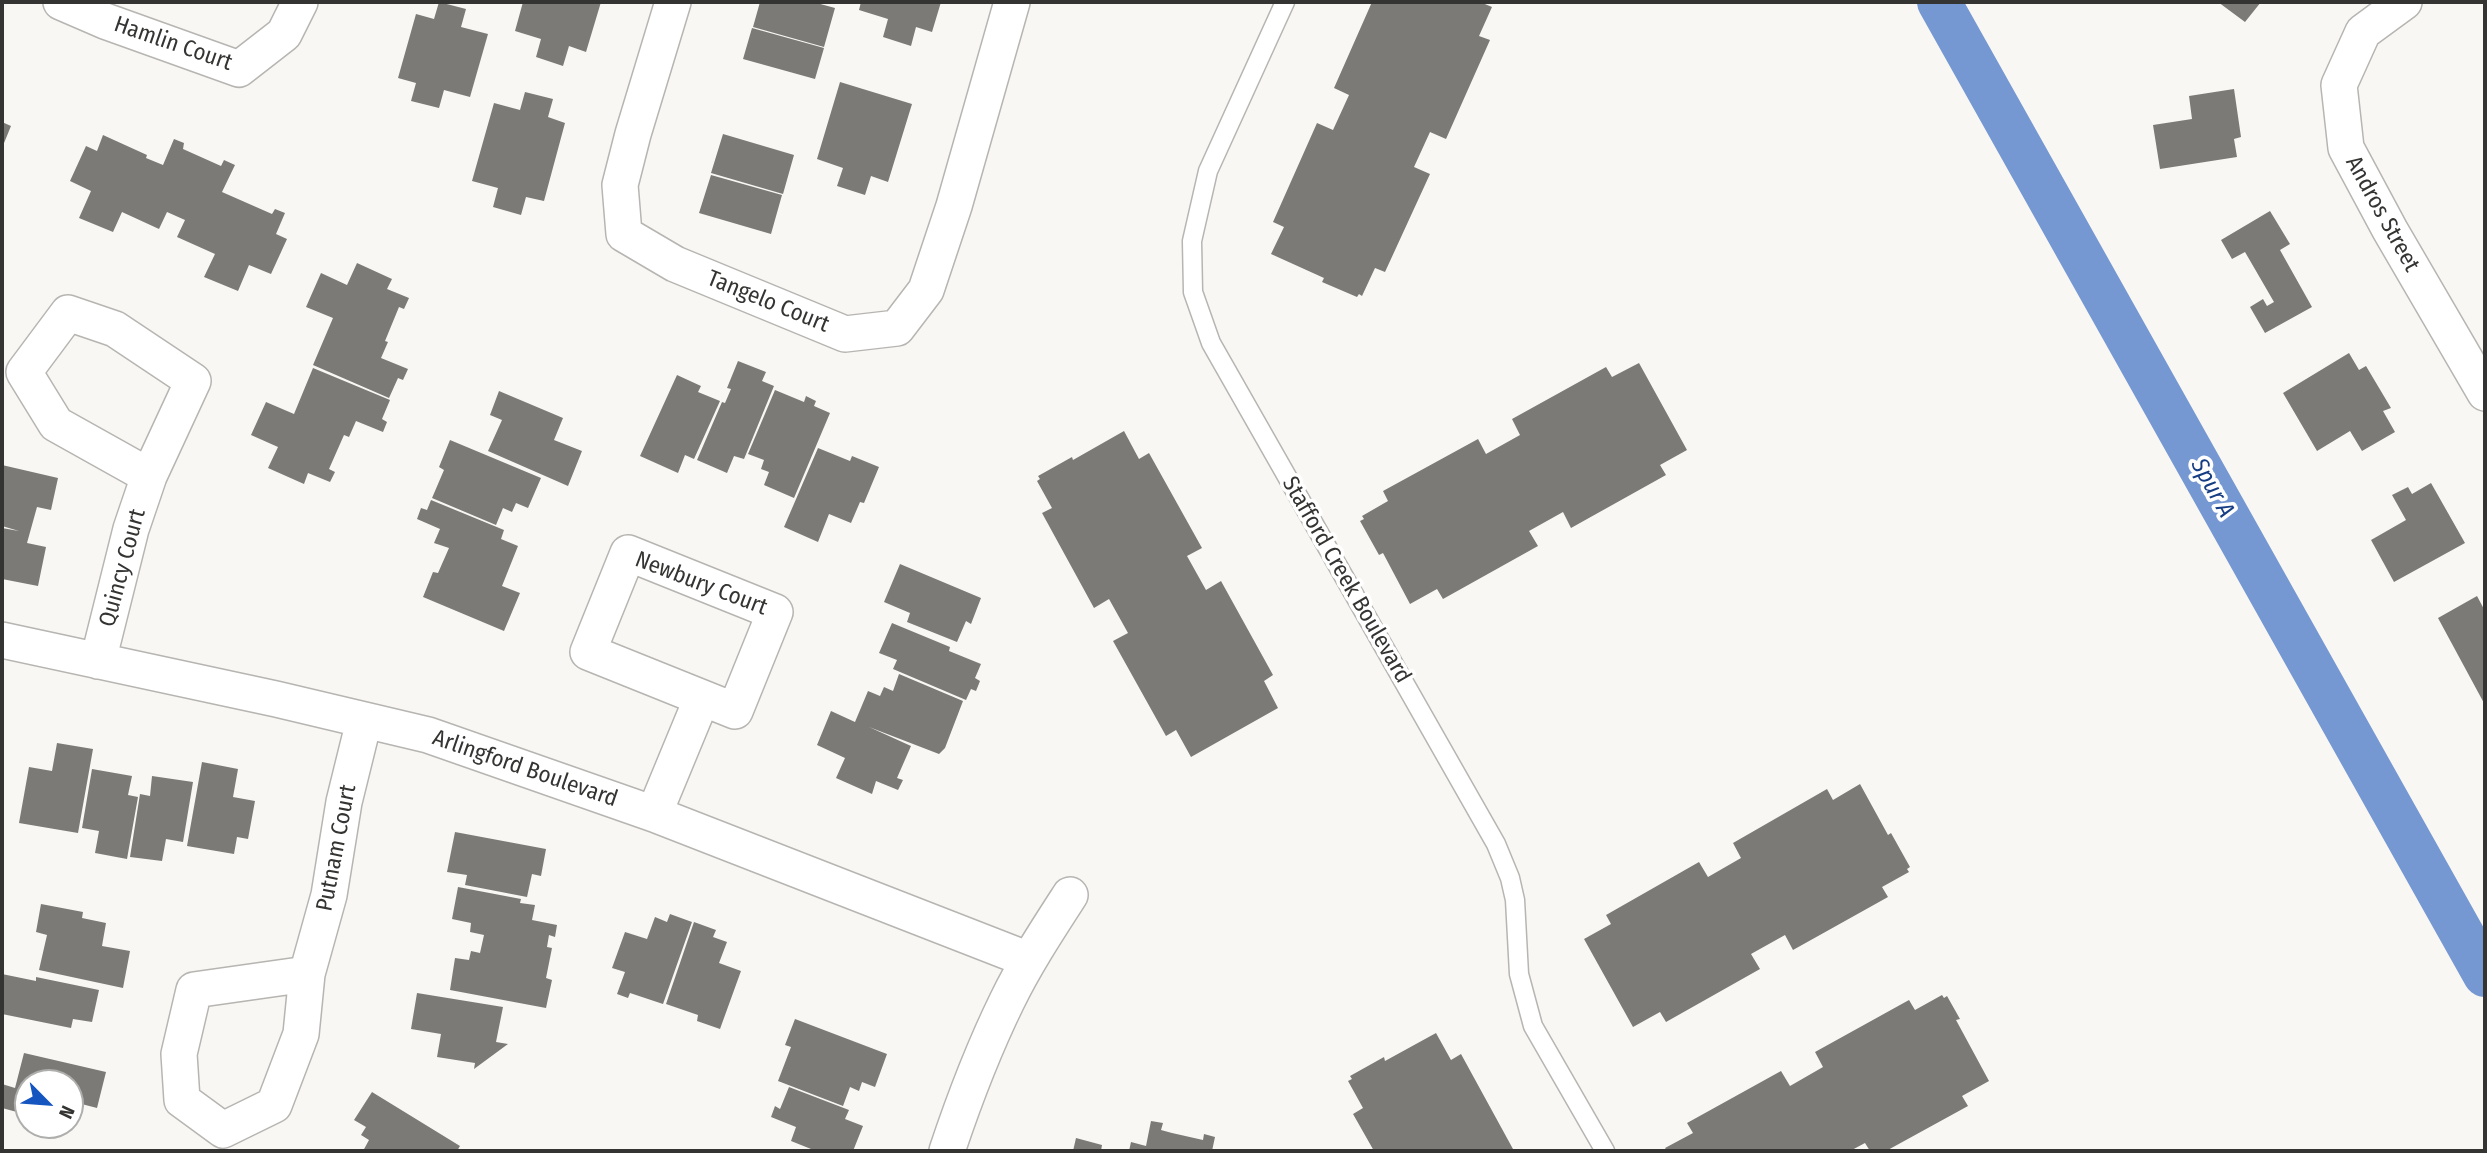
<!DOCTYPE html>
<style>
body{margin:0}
#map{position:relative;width:2487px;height:1153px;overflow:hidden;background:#f9f7f3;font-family:"Fira Sans Condensed",sans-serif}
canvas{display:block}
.frame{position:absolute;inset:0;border:4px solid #343432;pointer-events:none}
.north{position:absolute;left:14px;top:1069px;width:70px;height:70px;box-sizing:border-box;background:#fff;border:2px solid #aeaead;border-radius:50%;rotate:115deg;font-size:19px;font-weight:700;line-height:28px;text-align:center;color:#343432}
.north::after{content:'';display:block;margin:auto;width:24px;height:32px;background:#1555c0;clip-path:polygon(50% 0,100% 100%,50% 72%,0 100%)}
</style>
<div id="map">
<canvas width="2487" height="1153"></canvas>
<div class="frame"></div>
<div class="north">N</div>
</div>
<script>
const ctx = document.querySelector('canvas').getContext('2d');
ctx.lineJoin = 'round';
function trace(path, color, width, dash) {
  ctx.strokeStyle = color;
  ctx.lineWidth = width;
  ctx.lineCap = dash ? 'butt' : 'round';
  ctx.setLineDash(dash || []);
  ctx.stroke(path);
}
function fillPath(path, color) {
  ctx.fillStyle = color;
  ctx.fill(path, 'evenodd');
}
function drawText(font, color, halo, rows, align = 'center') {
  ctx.font = font + ' "Fira Sans Condensed",sans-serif';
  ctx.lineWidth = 7;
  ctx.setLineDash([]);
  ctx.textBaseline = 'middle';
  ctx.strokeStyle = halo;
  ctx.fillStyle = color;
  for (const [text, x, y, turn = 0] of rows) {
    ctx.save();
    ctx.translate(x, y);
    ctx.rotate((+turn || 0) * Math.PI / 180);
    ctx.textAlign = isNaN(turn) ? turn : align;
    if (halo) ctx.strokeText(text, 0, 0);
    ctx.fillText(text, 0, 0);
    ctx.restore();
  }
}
trace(new Path2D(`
 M1939,2L2485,975`), '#7598d3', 44);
fillPath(new Path2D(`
 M439,2L466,9L461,27L488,34L470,97L444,90L439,108L411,101L416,83L398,78L416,14L434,19Z
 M523,2H601L586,52L569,46L563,66L536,57L541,39L515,31Z
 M760,2H813L835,8L824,47L753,27Z
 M861,2H941L932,32L916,27L911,46L883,37L888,19L859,10Z
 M1372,2H1480L1492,7L1479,36L1490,40L1446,139L1430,132L1414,167L1430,174L1385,272L1375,268L1362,296L1359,294L1357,297L1322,282L1324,278L1271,254L1284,227L1273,222L1317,123L1333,130L1349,95L1334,88Z
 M2218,2H2261L2245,22Z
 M752,28L824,48L815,79L743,59Z
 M840,82L912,104L888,182L871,176L865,195L837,186L843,168L817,159Z
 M2234,89L2241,137L2234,139L2237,157L2160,169L2153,125L2192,119L2189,96Z
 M525,92L553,99L548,117L565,123L544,201L526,197L521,215L493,207L498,188L472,181L494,103L520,110Z
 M2,122L11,126L2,148Z
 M723,134L794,155L783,194L711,173Z
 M103,135L147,155L146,158L163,165L174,139L184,143L183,149L221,166L224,160L235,165L222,192L272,214L275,209L285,213L276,234L287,239L271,274L249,265L238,291L204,277L215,254L177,237L185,220L167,212L159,229L122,212L113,232L79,218L91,191L70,181L86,146L97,151Z
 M711,175L782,195L771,234L699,213Z
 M2270,211L2290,244L2280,250L2312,307L2265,333L2250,307L2263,299L2267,306L2274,302L2245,252L2232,259L2221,240Z
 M357,263L392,279L387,289L409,298L404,309L399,307L385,341L388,342L381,358L408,369L403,380L398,378L389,398L313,365L333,318L306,307L321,273L347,285Z
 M2349,353L2359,370L2366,366L2391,408L2383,411L2395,432L2362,451L2350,431L2317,451L2283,393Z
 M738,361L766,372L762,381L774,386L744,459L734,456L727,473L697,460L722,402L725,403L731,389L727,388Z
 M1639,363L1687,450L1660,465L1666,475L1571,528L1563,512L1529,531L1538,546L1443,599L1437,589L1410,604L1383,553L1379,555L1360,521L1364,519L1362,516L1388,501L1383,491L1478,439L1486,454L1520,435L1512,419L1606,367L1612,377Z
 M313,368L390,400L382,419L387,422L383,432L356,421L349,437L344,435L329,469L335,472L330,482L308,473L304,484L268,468L278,447L251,435L266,402L294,414Z
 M677,375L701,386L698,392L720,401L694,459L685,455L678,473L640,456Z
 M775,390L804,402L806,396L816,401L814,406L830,413L794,498L764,485L769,472L761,469L764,460L748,454Z
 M499,391L563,418L554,440L582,451L568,486L488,451L502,420L490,415Z
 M1124,431L1139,459L1149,453L1202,548L1187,556L1206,590L1221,581L1273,675L1264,681L1278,708L1191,757L1176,730L1166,736L1113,641L1128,633L1109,599L1094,608L1042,513L1052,508L1037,481L1040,479L1038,476L1072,457L1073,460Z
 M450,440L541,478L528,508L516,503L512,512L503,508L496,525L432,498L444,470L439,467Z
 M818,448L850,461L852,456L879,467L864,503L860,502L851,523L829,514L818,542L784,527Z
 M2,465L58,478L51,510L37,507L27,543L46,547L38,586L2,579V528L19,531L2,526Z
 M2431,483L2465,543L2394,582L2371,540L2406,520L2392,495L2408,487L2412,494Z
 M431,500L504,530L501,539L518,546L502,586L520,593L504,631L423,597L433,572L438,573L449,548L434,543L440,529L417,519L421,508L427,510Z
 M900,564L981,598L971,624L966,621L957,642L907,622L910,613L884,602Z
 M2477,596L2485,611V705L2438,618Z
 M892,623L950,647L949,651L981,664L975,678L980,681L976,691L971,689L966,700L893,669L897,660L879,653Z
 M899,674L963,701L945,748L939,754L869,727L911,746L897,778L903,780L898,790L876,781L872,794L836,778L845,758L817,745L831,711L855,722L868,691L880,696L884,687L893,691Z
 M57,743L93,749L78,833L19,823L29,767L52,771Z
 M202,762L238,769L233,797L255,801L248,839L237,837L234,854L187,846Z
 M92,769L132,776L128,795L138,797L127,859L95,853L99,831L82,828Z
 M152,776L193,782L183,842L166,839L162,861L130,857L140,794L150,796Z
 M1860,784L1888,835L1891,833L1910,867L1907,869L1909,872L1882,887L1888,897L1793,950L1785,935L1751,954L1760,969L1666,1022L1660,1012L1633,1027L1584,939L1611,924L1606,915L1699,862L1708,877L1741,858L1733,843L1827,789L1833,800Z
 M455,832L546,849L541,876L532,874L527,897L465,885L467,875L447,872Z
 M458,887L521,899L520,903L535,905L532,920L557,925L555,937L549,935L547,947L552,948L546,978L552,980L546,1008L450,990L455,958L469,960L471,951L480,953L484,935L470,932L471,923L452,919Z
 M41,904L83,912L82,918L106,923L102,946L130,951L123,988L39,970L47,935L36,932Z
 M670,914L692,922L663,1004L630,993L628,998L617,994L625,972L612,968L625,932L647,939L655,917L667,922Z
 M694,922L716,930L713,937L727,942L719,963L741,971L720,1029L697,1021L698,1015L666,1004Z
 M2,974L36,981V977L99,990L92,1022L73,1019L71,1028L2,1014Z
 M417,993L503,1007L496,1042L508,1044L474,1069L475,1063L437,1057L441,1034L411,1029Z
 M1942,995L1944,998L1947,996L1960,1019L1956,1020L1989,1081L1962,1096L1968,1106L1886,1151H1870L1865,1143L1850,1151H1667L1665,1148L1693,1133L1687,1123L1781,1071L1790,1086L1823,1067L1815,1052L1909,1000L1915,1010Z
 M795,1019L887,1054L875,1087L862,1082L859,1091L850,1087L843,1106L778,1081L791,1047L785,1045Z
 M1436,1033L1451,1060L1461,1054L1513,1149L1509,1151H1374L1353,1114L1363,1108L1348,1081L1352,1079L1350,1076L1384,1057L1385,1061Z
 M24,1053L106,1072L97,1108L70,1101V1083H28V1115L2,1108V1084L15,1088Z
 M789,1087L849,1110L845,1119L863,1126L853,1151H816L791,1141L796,1127L771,1117L775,1106L780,1109Z
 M372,1092L460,1146L457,1151H363L369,1140L361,1135L366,1127L354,1120Z
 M1151,1121L1163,1123L1161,1130L1172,1133L1203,1140L1204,1134L1215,1137L1212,1151H1129L1131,1142L1146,1146Z
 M1076,1138L1102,1145L1101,1151H1073Z`), '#7c7a77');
const lane = new Path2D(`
 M1285,2L1208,171L1192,241L1193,292L1211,343L1496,844L1510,878L1515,900L1519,974L1533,1026L1605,1151`);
const street = new Path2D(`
 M61,2L105,21L239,69L284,34L300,2
 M673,2L633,134L620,185L624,234L675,264L845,334L897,328L926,290L954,206L1012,2
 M2404,2L2363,32L2339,85L2346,148L2390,230L2485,393
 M68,313L115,329L193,381L149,476L56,424L24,372Z
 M628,553L775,612L735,711L588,652Z
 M2,640L276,699L428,735L654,814L1029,960
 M98,661L131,529L149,476
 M654,814L702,698
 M307,974L301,1034L274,1105L223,1130L182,1100L179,1054L194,990Z
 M307,974L329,895L344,802L364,721
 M947,1151C963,1103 985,1046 1007,1001C1025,964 1048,929 1070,895`);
trace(lane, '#b7b5b2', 21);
trace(street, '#b7b5b2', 38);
trace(lane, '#fff', 18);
trace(street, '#fff', 35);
drawText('23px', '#343432', '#fff', [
 ["Hamlin Court",173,44,19],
 ["Andros Street",2382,214,61],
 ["Tangelo Court",768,302,22],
 ["Quincy Court",123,568,-75],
 ["Stafford Creek Boulevard",1346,580,60],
 ["Newbury Court",701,584,21],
 ["Arlingford Boulevard",525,769,19],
 ["Putnam Court",337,848,-79]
]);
drawText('italic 24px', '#153d83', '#fff', [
 ["Spur A",2212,488,61]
]);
</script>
